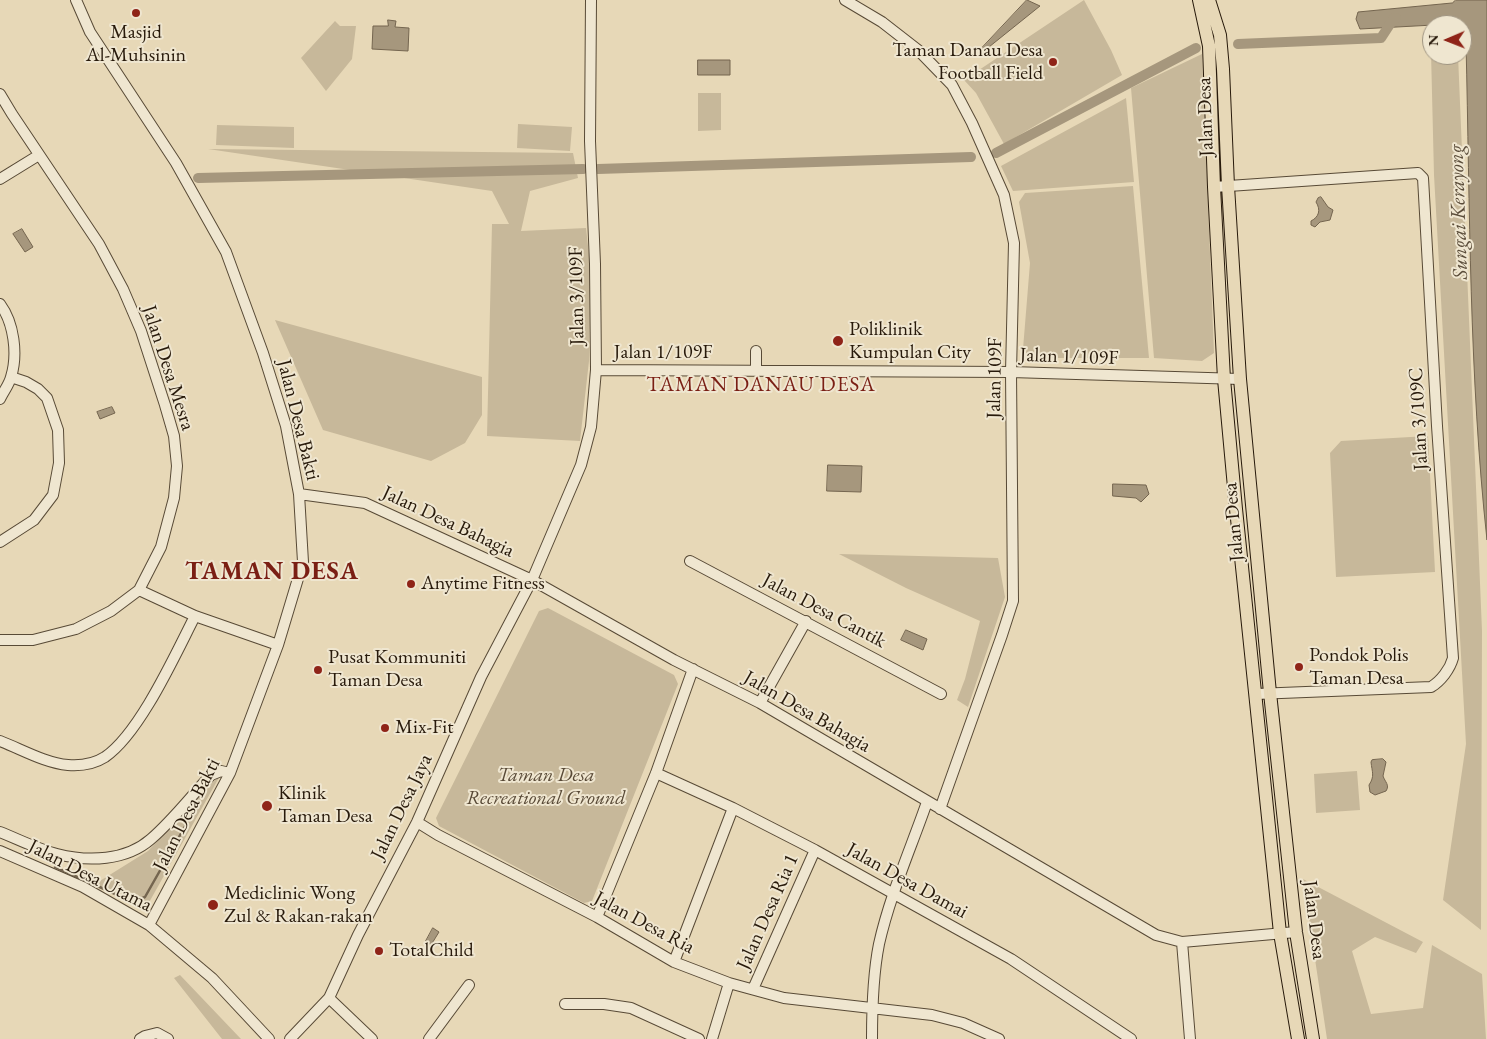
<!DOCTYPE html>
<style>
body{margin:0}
#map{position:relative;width:1487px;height:1039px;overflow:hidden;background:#e7d8b7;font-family:"EB Garamond",serif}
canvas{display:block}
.north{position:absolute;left:1422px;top:15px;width:50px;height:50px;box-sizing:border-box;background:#efe6d0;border:1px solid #9f9481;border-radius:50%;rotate:269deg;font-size:14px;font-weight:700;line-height:20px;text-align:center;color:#281a0b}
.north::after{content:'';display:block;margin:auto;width:18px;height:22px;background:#8f2418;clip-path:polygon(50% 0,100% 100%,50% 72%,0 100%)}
</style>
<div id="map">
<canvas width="1487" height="1039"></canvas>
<div class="north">N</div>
</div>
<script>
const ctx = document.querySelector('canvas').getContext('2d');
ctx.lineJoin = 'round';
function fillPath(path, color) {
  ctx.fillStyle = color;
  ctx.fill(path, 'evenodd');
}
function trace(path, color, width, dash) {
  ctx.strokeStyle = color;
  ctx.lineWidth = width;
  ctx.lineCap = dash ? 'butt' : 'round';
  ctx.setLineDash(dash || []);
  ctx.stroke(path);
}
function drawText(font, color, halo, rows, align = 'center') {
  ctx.font = font + ' "EB Garamond",serif';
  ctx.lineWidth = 4;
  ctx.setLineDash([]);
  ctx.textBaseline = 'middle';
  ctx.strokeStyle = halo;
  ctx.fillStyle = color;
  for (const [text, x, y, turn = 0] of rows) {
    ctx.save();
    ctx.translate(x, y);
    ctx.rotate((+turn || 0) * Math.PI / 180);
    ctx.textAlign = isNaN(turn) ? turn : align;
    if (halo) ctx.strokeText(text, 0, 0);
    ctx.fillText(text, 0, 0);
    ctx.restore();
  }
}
fillPath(new Path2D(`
 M1084,0L1111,50L1122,75L1004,144L976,93L964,80Z
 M335,21L340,26H356L352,59L326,91L301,58Z
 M1432,37V55H1458L1482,631L1481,930L1443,900L1466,744L1434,175L1431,52L1428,38Z
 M1202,54L1214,353L1202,361L1154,358L1131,88Z
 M698,93H721V130L698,131Z
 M1126,98L1134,182L1013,191L1001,166Z
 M518,124L572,127L570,151L517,148Z
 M217,125L294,127V148L216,145Z
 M208,149L573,153L578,178L530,191L521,231L586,228L590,264L589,361L580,441L487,436L492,224H509L492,191Z
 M1133,186L1149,358H1030L1023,349L1030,263L1019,202L1025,193Z
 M275,320L482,377V415L465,443L431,461L323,430Z
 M1428,436L1435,572L1336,577L1330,453L1341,441Z
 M839,554L998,558L1005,597L968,707L957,700L965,679L980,621L906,588Z
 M548,608L674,675L678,684L592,901L584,903L439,826L436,818L539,611Z
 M1357,771L1360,810L1316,813L1314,774Z
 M221,774L147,906L95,884L148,851Z
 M1303,879L1423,942L1416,953L1375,937L1352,951L1371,1014L1423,1008L1432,945L1482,974L1486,1039H1327Z
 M180,975L241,1039H222L174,978Z`), '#c7b89a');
const water = new Path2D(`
 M1027,0L1040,6L984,51L982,48Z
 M1456,0H1487V540C1469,375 1470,209 1466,43L1462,34V25L1452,24L1360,29L1356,19L1358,12L1452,3Z
 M388,20L396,21L395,27L409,28L408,51L372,49L373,26H388Z
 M698,60H730V75H698Z
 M1321,197L1328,207L1333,210L1330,220L1320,222L1315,227L1311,225V221C1319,217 1321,210 1316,202L1318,198Z
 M22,229L33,247L25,252L13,234Z
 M112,407L115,413L100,419L97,412Z
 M828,465L862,466L861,492L827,491Z
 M1113,484L1146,485L1149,494L1141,502L1136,498L1113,496Z
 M906,630L927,639L923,650L901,640Z
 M1383,759L1386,762L1383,776C1385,782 1390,785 1386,791L1375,795L1370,792L1369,785C1375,776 1372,772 1371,762L1372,760Z
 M433,928L439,932L431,945L426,941Z`);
fillPath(water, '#a6977d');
trace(water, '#74654f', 1);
trace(new Path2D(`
 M55,867L133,902L145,897L196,807`), '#74654f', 2.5);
trace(new Path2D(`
 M1238,44L1381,38L1394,18H1396
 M996,153L1196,48
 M598,169L971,157
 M198,178L583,169`), '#a6977d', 10);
const minor = new Path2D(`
 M76,0L90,32L176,163L226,252L263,353L286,426L299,494L303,562L278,645L230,773L149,925
 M845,0L882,22L918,50L952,85L972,123L1004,195L1014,243L1011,372L1013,601L1002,635L940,809
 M0,94L12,114L99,244L123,289L141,331L165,405L174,436L177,466L174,498L161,547L139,590L111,611L76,629L33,640H0
 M0,179L39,155
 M1214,187L1418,173L1423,178L1437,426L1453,658C1450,669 1441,681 1431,687L1256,694
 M0,304C14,323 18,354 11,377C9,385 3,392 0,399
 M756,351V371
 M596,370L1011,372L1240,379
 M299,494L365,503L532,580L674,660L760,703L1156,935L1182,942L1296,932
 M0,542L34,520L53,495L59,463L58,430L47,398L38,389L26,382L11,377
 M690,561L941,694
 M139,590L195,616L278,645
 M760,703L806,621
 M0,741C21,749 45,763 68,765C81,766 94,764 105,757C140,733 175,655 195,616
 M656,773L733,808L815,850L1011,959L1131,1039
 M417,822L438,835L597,917L674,962L729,983L784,998L932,1015L963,1023L999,1039
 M0,832C18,839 37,849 57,854C88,862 126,861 151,839C173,820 191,796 211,775L221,771L230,773
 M0,851L83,887L149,925L212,978L269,1039
 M597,917L656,773L693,669
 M1182,942L1190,1039
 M674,962L733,808
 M753,989L815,850
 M329,998L372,1039
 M565,1004H604L631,1008L699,1039
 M140,1039L145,1036L157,1033L168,1039
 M290,1039L329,998L358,935L417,822L481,677L532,580L581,465L591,427L596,370L595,264L590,141L591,0
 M429,1039L469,985
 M712,1039L729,983
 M872,1039C872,1008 873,974 879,944C890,895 911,848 927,802`);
const major = new Path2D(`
 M1199,0L1209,46L1214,187L1224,379L1236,509L1280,933L1298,1039
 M1209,0L1220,35L1223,69L1228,186L1240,379L1270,693L1296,932L1313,1039`);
trace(minor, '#584a36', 12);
trace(major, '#281a0b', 14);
trace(minor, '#efe6d0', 10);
trace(major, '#e7d8b7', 12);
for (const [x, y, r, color] of [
 [136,13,5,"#8f2418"],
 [1053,62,5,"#8f2418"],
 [838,341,6,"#8f2418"],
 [411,584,5,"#8f2418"],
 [1299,667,5,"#8f2418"],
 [318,670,5,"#8f2418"],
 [385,728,5,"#8f2418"],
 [267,806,6,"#8f2418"],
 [213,905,6,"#8f2418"],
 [379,951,5,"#8f2418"]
]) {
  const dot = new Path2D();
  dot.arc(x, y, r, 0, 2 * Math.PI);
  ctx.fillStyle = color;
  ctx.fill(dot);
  trace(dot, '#efe6d0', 2);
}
drawText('20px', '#281a0b', '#efe6d0', [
 ["Masjid",136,33,"center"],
 ["Al-Muhsinin",136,56,"center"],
 ["Taman Danau Desa",1043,51,"right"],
 ["Football Field",1043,74,"right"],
 ["Poliklinik",849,330],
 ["Kumpulan City",849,353],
 ["Anytime Fitness",421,584],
 ["Pondok Polis",1309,656],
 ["Taman Desa",1309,679],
 ["Pusat Kommuniti",328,658],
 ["Taman Desa",328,681],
 ["Mix-Fit",395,728],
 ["Klinik",278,794],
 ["Taman Desa",278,817],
 ["Mediclinic Wong",224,894],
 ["Zul & Rakan-rakan",224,917],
 ["TotalChild",389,951]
], 'left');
drawText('20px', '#281a0b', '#efe6d0', [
 ["Jalan Desa",1206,117,-92],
 ["Jalan 3/109F",577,296,-91],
 ["Jalan 1/109F",663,353],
 ["Jalan 1/109F",1069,357,2],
 ["Jalan Desa Mesra",168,368,72],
 ["Jalan 109F",995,378,-89],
 ["Jalan 3/109C",1419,419,-93],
 ["Jalan Desa Bakti",298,420,76],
 ["Jalan Desa Bahagia",448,522,25],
 ["Jalan Desa",1234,522,-95],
 ["Jalan Desa Cantik",824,611,28],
 ["Jalan Desa Bahagia",807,712,30],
 ["Jalan Desa Jaya",402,807,-64],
 ["Jalan Desa Bakti",187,815,-63],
 ["Jalan Desa Utama",90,876,27],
 ["Jalan Desa Damai",907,881,29],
 ["Jalan Desa Ria 1",768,912,-66],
 ["Jalan Desa",1314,920,83],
 ["Jalan Desa Ria",644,923,28]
]);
drawText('italic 20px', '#584936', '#efe6d0', [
 ["Taman Desa",546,776],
 ["Recreational Ground",546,799]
]);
drawText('italic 21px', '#5a4c39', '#efe6d0', [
 ["Sungai Kerayong",1459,212,-92]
]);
ctx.letterSpacing = '1px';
drawText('21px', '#7a1f14', '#efe6d0', [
 ["TAMAN DANAU DESA",761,385]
]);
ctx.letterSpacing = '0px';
ctx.letterSpacing = '1px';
drawText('bold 25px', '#7a1f14', '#efe6d0', [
 ["TAMAN DESA",272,572]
]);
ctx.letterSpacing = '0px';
</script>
